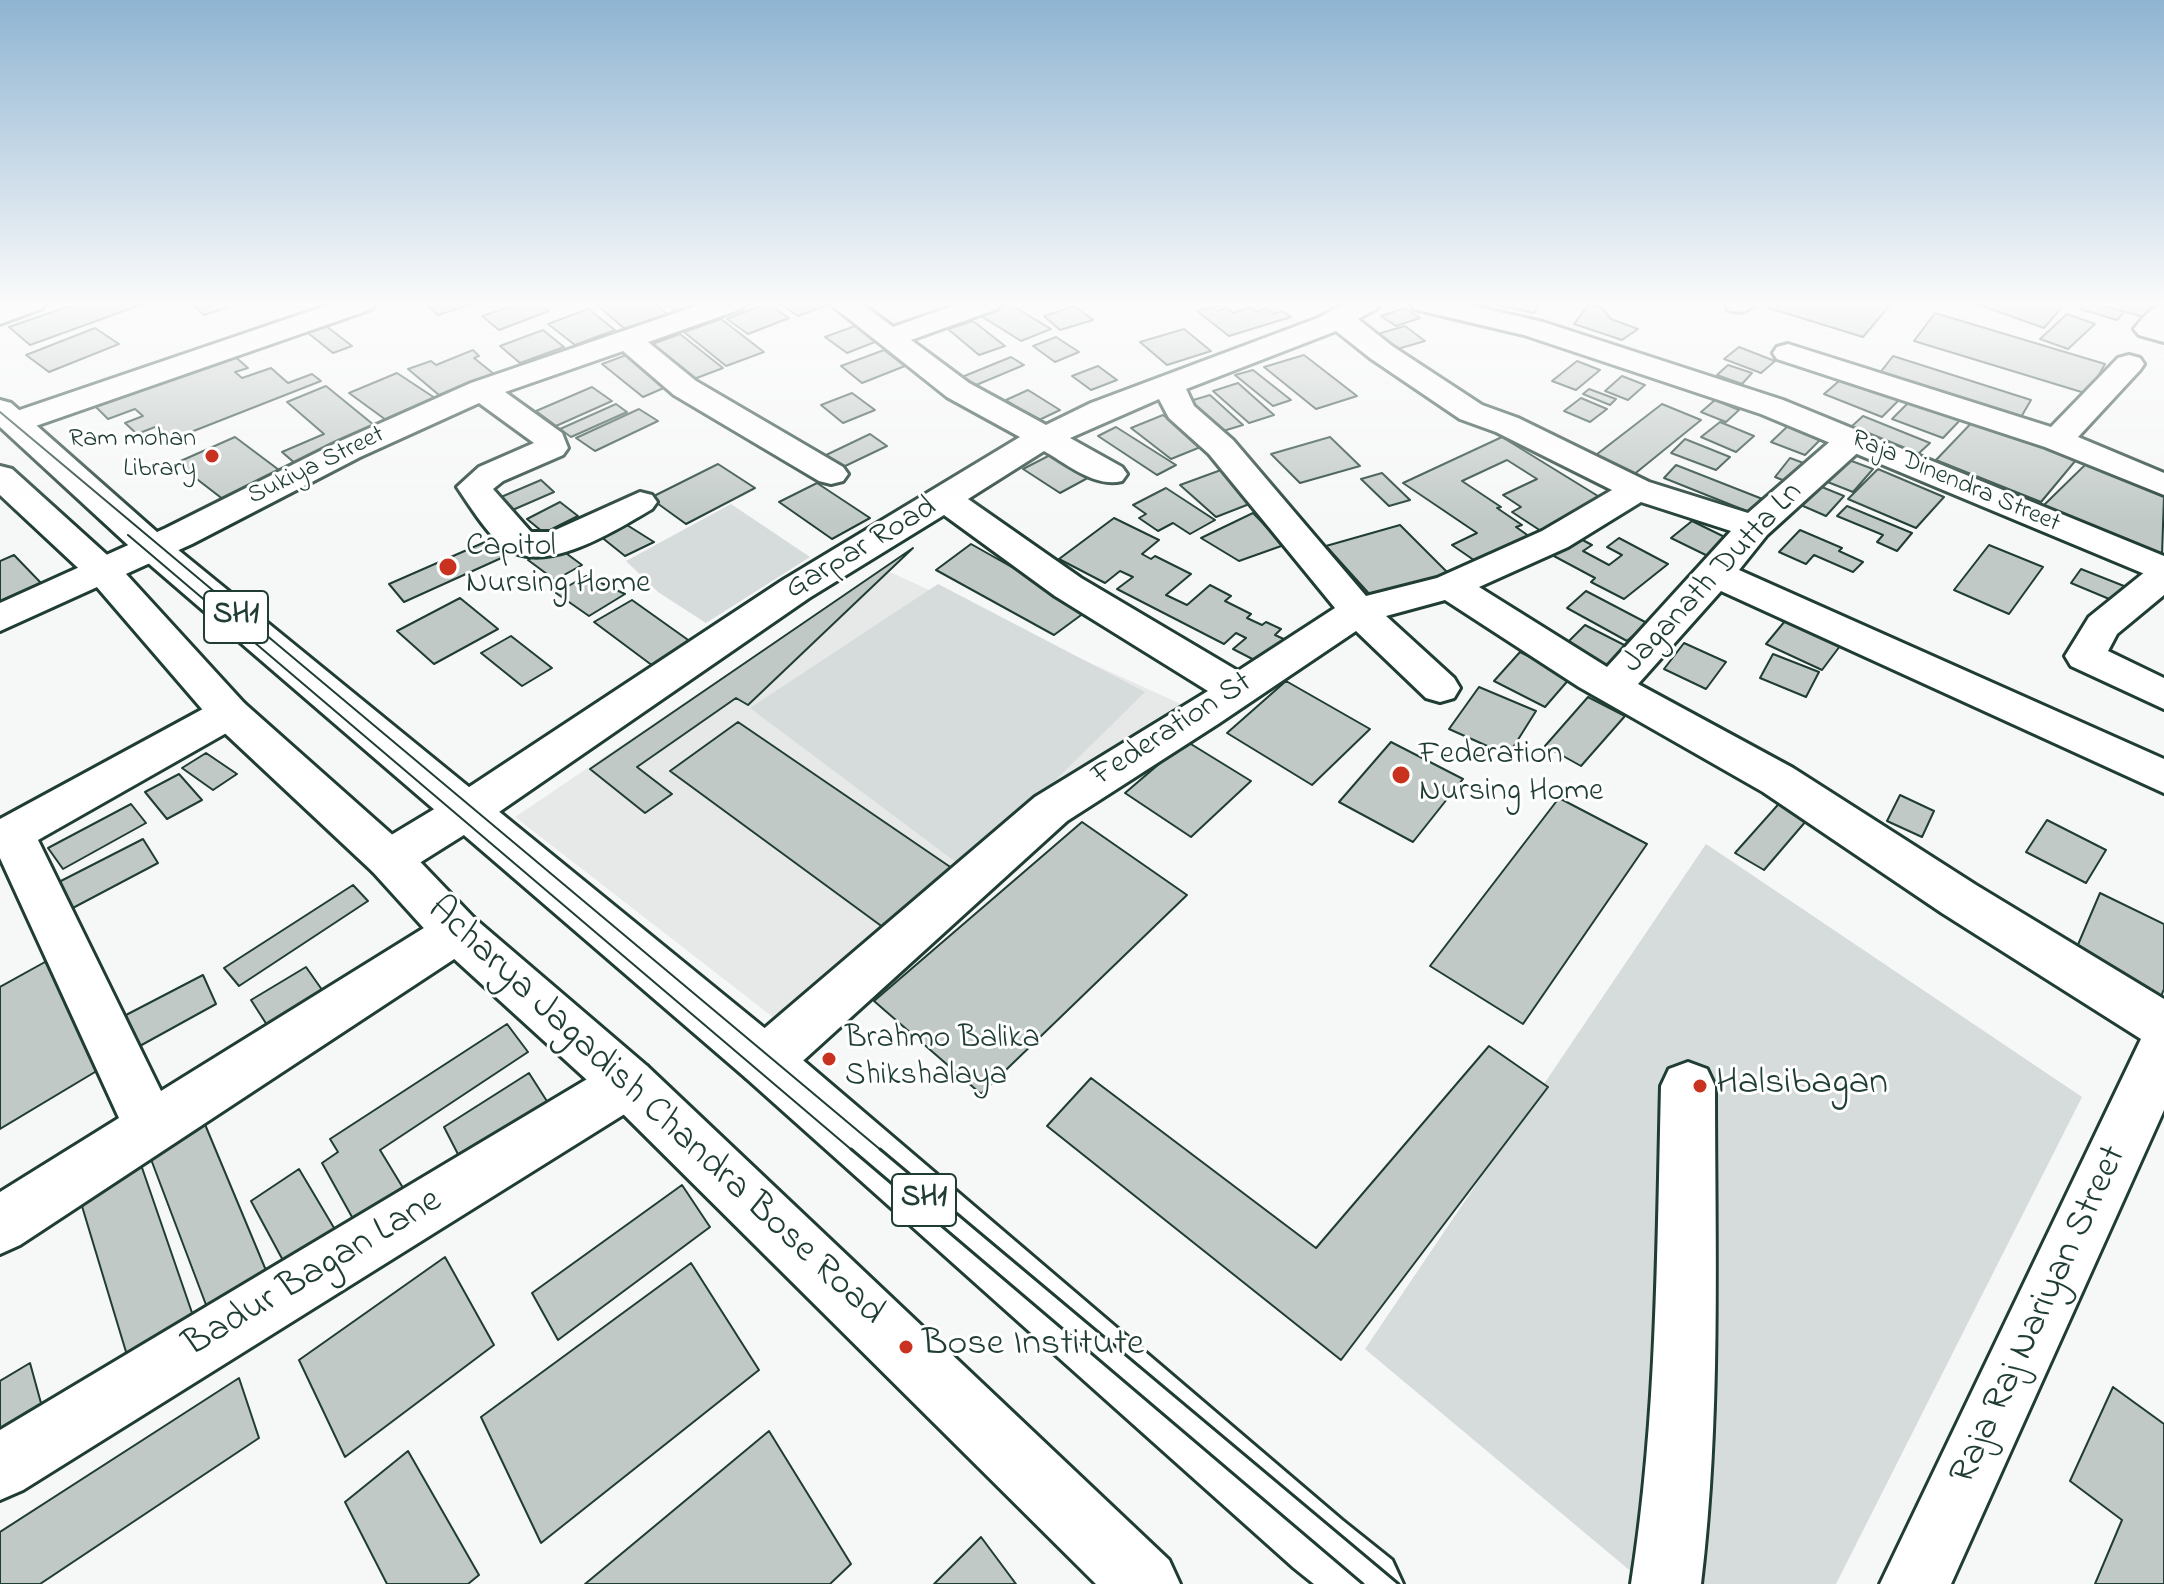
<!DOCTYPE html>
<style>
body{margin:0}
canvas{display:block;background:#f6f7f7}
</style>
<canvas width="2164" height="1584"></canvas>
<script>
const ctx = document.querySelector('canvas').getContext('2d');
ctx.lineJoin = 'round';
function fillPath(path, color) {
  ctx.fillStyle = color;
  ctx.fill(path, 'evenodd');
}
function trace(path, color, width, dash) {
  ctx.strokeStyle = color;
  ctx.lineWidth = width;
  ctx.lineCap = dash ? 'butt' : 'round';
  ctx.setLineDash(dash || []);
  ctx.stroke(path);
}
function drawText(font, color, halo, rows, align = 'center') {
  ctx.font = font + ' "Indie Flower",sans-serif';
  ctx.lineWidth = 6;
  ctx.setLineDash([]);
  ctx.textBaseline = 'middle';
  ctx.strokeStyle = halo;
  ctx.fillStyle = color;
  for (const [text, x, y, turn = 0] of rows) {
    ctx.save();
    ctx.translate(x, y);
    ctx.rotate((+turn || 0) * Math.PI / 180);
    ctx.textAlign = isNaN(turn) ? turn : align;
    if (halo) ctx.strokeText(text, 0, 0);
    ctx.fillText(text, 0, 0);
    ctx.restore();
  }
}
fillPath(new Path2D(`
 M883,569L1203,714L1028,845L805,1042L515,817Z`), '#e6e9e8');
fillPath(new Path2D(`
 M731,504L810,557L706,623L658,592L626,561Z
 M938,584L1145,692L965,869L750,708Z
 M1706,844L2082,1097L1836,1584H1646L1365,1349Z`), '#d6dcdb');
const building = new Path2D(`
 M78,303H146L30,345L9,327Z
 M197,303H223L229,307L204,315L192,304Z
 M424,303H474L438,315Z
 M521,303H538L549,311L499,330L482,316Z
 M604,303H654L667,314L625,329L597,305Z
 M665,303H705L679,312Z
 M767,303L789,318L748,334L727,319Z
 M779,303H832L798,316Z
 M1008,303L1051,329L1021,341L978,314Z
 M1488,303H1539L1534,313Z
 M1774,303H1887L1891,304L1863,337L1769,308Z
 M1974,303H2049L2062,307L2044,328Z
 M2086,303H2095L2124,312L2117,320L2080,309Z
 M2126,303H2164L2150,319L2120,310Z
 M1589,304L1601,307L1611,319L1638,329L1622,340L1574,324Z
 M1075,306L1093,320L1060,330L1044,316Z
 M1212,307L1217,311L1227,308L1233,313L1251,307L1257,312L1267,308L1274,314L1282,311L1291,317L1229,336L1197,311Z
 M1405,308L1420,318L1396,326L1381,316Z
 M588,309L615,330L575,345L548,324Z
 M1935,313L2105,364L2088,394L1914,341Z
 M2067,314L2095,324L2068,349L2040,339Z
 M721,319L764,352L726,366L684,332Z
 M973,321L1005,346L979,355L948,329Z
 M321,322L352,346L333,353L303,329Z
 M863,323L885,338L847,353L825,337Z
 M1405,326L1425,341L1394,350L1374,335Z
 M95,328L119,344L49,372L26,355Z
 M1184,329L1211,351L1167,365L1140,342Z
 M543,330L564,347L520,363L500,346Z
 M680,334L723,368L686,382L644,347Z
 M1056,337L1079,352L1055,362L1033,346Z
 M1739,347L1775,361L1761,373L1724,359Z
 M473,350L479,356L474,358L494,374L439,395L408,369L431,361L436,365Z
 M884,350L905,366L862,383L841,366Z
 M632,353L673,384L643,397L602,364Z
 M232,354L248,368L235,372L242,378L271,368L288,383L312,374L321,381L168,441L155,427L137,434L125,423L143,416L135,409L108,419L94,405Z
 M1304,355L1357,396L1316,409L1264,367Z
 M1893,356L2031,400L2017,424L1876,378Z
 M1011,357L1024,365L969,388L957,379Z
 M1577,361L1600,370L1576,390L1552,381Z
 M1728,365L1752,373L1742,384L1717,375Z
 M1098,366L1117,380L1091,390L1072,376Z
 M1253,370L1291,400L1273,406L1235,375Z
 M397,373L435,398L386,420L349,393Z
 M1846,375L1903,396L1882,417L1824,394Z
 M1622,376L1645,385L1628,400L1605,391Z
 M1238,383L1274,415L1249,423L1213,391Z
 M326,386L380,430L297,465L282,452L324,434L287,402Z
 M592,387L612,401L556,426L536,411Z
 M1589,389L1616,399L1610,405L1583,394Z
 M1028,390L1060,410L1037,421L1006,400Z
 M852,393L875,410L843,423L821,405Z
 M1210,395L1243,425L1223,431L1190,401Z
 M1581,398L1607,409L1590,422L1564,411Z
 M1913,398L1963,417L1943,438L1892,419Z
 M1715,400L1739,410L1726,422L1701,412Z
 M616,404L627,412L571,437L560,429Z
 M1662,404L1701,420L1632,476L1592,458Z
 M639,409L658,421L595,451L576,438Z
 M1163,415L1203,446L1171,459L1131,428Z
 M1979,415L2081,454L2041,502L1936,460Z
 M1863,416L1930,443L1918,454L1851,427Z
 M1720,422L1754,436L1736,452L1701,437Z
 M1790,424L1823,437L1805,455L1771,442Z
 M1116,427L1176,465L1157,475L1098,436Z
 M870,434L887,446L841,468L824,456Z
 M235,437L283,473L224,500L176,463Z
 M1330,437L1360,466L1300,483L1271,454Z
 M1502,437L1606,501L1544,533L1512,512L1521,507L1503,495L1537,479L1507,460L1462,481L1501,507L1497,508L1522,525L1516,527L1533,539L1481,565L1452,545L1477,533L1403,483Z
 M1685,439L1730,457L1716,470L1671,453Z
 M1058,451L1095,474L1060,493L1023,469Z
 M1841,457L1873,469L1853,492L1820,479Z
 M1790,458L1809,465L1795,485L1775,477Z
 M2087,463L2164,495L2162,556L2044,505Z
 M718,464L755,488L686,524L650,498Z
 M1676,465L1765,500L1754,514L1664,478Z
 M1878,469L1944,497L1916,528L1848,499Z
 M1221,470L1257,501L1216,517L1180,485Z
 M1382,473L1410,500L1389,506L1361,479Z
 M541,480L554,492L508,512L494,500Z
 M817,483L870,518L832,539L779,502Z
 M1812,483L1844,496L1826,516L1794,502Z
 M1166,488L1215,520L1190,534L1173,523L1158,531L1139,518L1146,514L1133,505Z
 M560,502L578,516L544,533L527,519Z
 M1847,506L1912,533L1897,551L1877,542L1883,535L1837,516Z
 M1253,513L1284,545L1239,561L1201,538Z
 M1114,518L1159,540L1142,554L1151,559L1155,556L1191,574L1166,595L1187,605L1210,585L1231,596L1225,601L1251,614L1247,618L1262,625L1266,622L1281,629L1275,635L1288,641L1264,665L1233,649L1246,638L1236,633L1224,644L1117,589L1133,577L1120,571L1105,583L1059,559Z
 M619,520L654,542L625,556L595,532Z
 M1692,521L1739,544L1718,561L1671,538Z
 M1400,525L1450,575L1373,598L1326,546Z
 M1800,530L1842,548L1839,551L1863,562L1853,572L1814,555L1806,564L1779,552Z
 M1577,537L1592,545L1583,551L1609,565L1622,555L1607,547L1619,538L1668,564L1624,599L1591,582L1595,578L1552,555Z
 M492,539L508,555L404,602L389,584Z
 M971,544L1088,610L1054,635L936,570Z
 M555,545L582,565L555,580L528,560Z
 M1989,545L2043,567L2009,614L1954,590Z
 M913,548L748,705L736,698L637,767L672,794L645,813L590,769Z
 M14,555L41,583L0,601V561Z
 M2081,569L2124,586L2114,601L2071,583Z
 M586,576L625,594L589,616L556,593Z
 M1586,591L1647,623L1627,641L1567,608Z
 M460,598L498,629L434,664L397,631Z
 M632,600L691,642L653,666L594,622Z
 M1785,621L1840,646L1822,670L1766,644Z
 M1585,625L1632,649L1610,672L1562,648Z
 M511,636L552,668L522,686L481,653Z
 M1684,643L1726,662L1706,689L1664,669Z
 M1520,652L1571,677L1545,707L1494,681Z
 M1773,654L1819,672L1806,697L1760,678Z
 M1286,681L1370,729L1312,785L1227,733Z
 M1479,687L1536,711L1514,746L1527,751L1521,761L1449,729Z
 M1588,697L1625,716L1581,766L1545,746Z
 M738,722L962,875L895,936L670,771Z
 M1186,741L1251,781L1191,837L1125,793Z
 M1391,742L1463,779L1413,842L1339,802Z
 M206,753L237,774L213,790L182,768Z
 M179,774L202,800L167,819L145,792Z
 M1900,795L1934,811L1922,837L1887,821Z
 M1559,798L1647,844L1523,1024L1430,966Z
 M1784,798L1812,814L1764,870L1735,853Z
 M131,804L146,823L63,869L48,848Z
 M2047,820L2106,850L2086,883L2026,852Z
 M1082,822L1187,895L981,1094L874,1001Z
 M143,839L158,863L69,910L55,884Z
 M353,885L368,901L239,986L224,968Z
 M2100,893L2164,924V989L2160,999L2074,954Z
 M54,957L110,1063L0,1129V987Z
 M306,967L332,1004L276,1039L251,1000Z
 M203,975L216,1004L138,1047L126,1015Z
 M507,1024L528,1052L380,1150L411,1201L362,1235L322,1163L338,1152L330,1139Z
 M1489,1046L1548,1087L1341,1360L1047,1126L1091,1078L1316,1248Z
 M529,1073L550,1106L462,1162L444,1127Z
 M204,1122L270,1280L211,1318L149,1154Z
 M139,1159L199,1333L133,1375L78,1193Z
 M299,1169L343,1243L293,1279L251,1201Z
 M682,1185L710,1227L558,1340L532,1293Z
 M445,1257L494,1345L345,1457L299,1360Z
 M691,1263L759,1370L541,1543L481,1417Z
 M30,1363L44,1414L0,1442V1381Z
 M239,1378L259,1438L40,1584H0V1532Z
 M2113,1387L2164,1424V1584H2095L2122,1520L2070,1481Z
 M769,1431L851,1564L830,1584H585Z
 M408,1451L479,1575L468,1584H387L345,1502Z
 M981,1537L1016,1584H934Z`);
fillPath(building, '#c0c9c6');
trace(building, '#1f3d34', 2);
const minor = new Path2D(`
 M6,303H45L41,309L0,324V305Z
 M334,303H376L372,309L27,429L16,432L5,429L0,422L5,415Z
 M705,303H745L741,309L648,342L696,381L843,467L848,474L843,481L831,484L819,481L674,395L623,351L505,392L562,433L568,448L563,455L503,481L493,489L531,532H551L640,492L652,495L657,502L652,509C616,530 543,578 503,546C485,531 470,506 457,487L479,467L534,443L479,403L360,457L192,544L0,631V603L166,528L336,443L471,383Z
 M829,303H861L893,327L961,303H1001L997,309L911,340L969,383L1046,425L1091,403L1318,318L1346,303H1380L1376,309L1358,319L1392,346L1482,405L1518,418L1649,482L1748,513L1841,432L1853,429L1865,432L1869,439L1865,446L1767,535L1739,570L2164,759V793L1721,591L1638,684L1793,768L1976,885L2164,999V1110L1951,1584H1880L2141,1039L1942,913L1763,792L1579,687L1445,600L1386,616L1454,678L1460,688L1454,698L1440,702L1426,698L1356,631L1218,724L1067,821L784,1078L765,1085L746,1078L739,1061L746,1044L1035,797L1208,691L1055,596L944,515L809,598L483,823L405,872L389,877L373,872L366,859L373,846L451,799L783,580L1020,437L947,397ZM1336,331L1370,358L1460,419L1496,432L1612,490L1542,531L1437,578L1366,596L1233,440L1194,406L1186,389ZM1159,399L1169,418L1209,454L1335,608L1238,671L1081,578L968,499L1044,451C1067,464 1095,488 1122,481L1127,474L1122,467L1070,438ZM1641,502L1731,531L1607,667L1479,587L1568,547Z
 M1725,303H1754C1747,313 1739,313 1728,310Z
 M2164,304V342L2139,335L2134,329C2142,318 2151,308 2164,304Z
 M1788,344L2051,427L2118,358L2129,355L2140,358L2144,364L2140,370L2078,437L2164,473V495L2045,447L1777,359L1773,353L1777,347Z
 M2164,563V595L2117,634L2108,651L2164,678V709L2071,666L2065,656L2089,617L2151,567Z
 M229,698L244,703L250,713L244,723L38,840L161,1091L440,918L457,912L474,918L481,932L474,946L20,1245L0,1254V1192L119,1118L0,858V819L214,703Z
 M628,1059L647,1066L655,1083L647,1100L23,1490L0,1500V1430L609,1066Z
 M1688,1062L1707,1069L1715,1086C1715,1253 1721,1418 1701,1584H1631C1657,1419 1657,1253 1661,1086L1669,1069Z`);
const major = new Path2D(`
 M1410,303H1460L1543,322L1783,400L2164,556V582L1761,414L1524,335L1414,309Z
 M0,400L11,403L166,540L784,1044L1342,1520L1392,1560L1403,1584H1314L1294,1568L746,1078L140,556L0,427Z
 M0,466L12,469L116,563L244,703L405,846L474,918L647,1066L1169,1560L1180,1584H1096L609,1100L440,946L373,872L214,723L90,579L0,495Z`);
trace(minor, '#1f3d34', 6);
trace(major, '#1f3d34', 6);
fillPath(minor, '#fff');
fillPath(major, '#fff');
trace(new Path2D(`
 M0,412L882,1151
 M128,535L853,1151`), '#1f3d34', 2);
trace(new Path2D(`
 M851,1149L1363,1584
 M880,1149L1399,1584`), '#1f3d34', 3);
const sky = ctx.createLinearGradient(0, 0, 0, 524);
sky.addColorStop(0, '#8fb4d2');
sky.addColorStop(0.58, '#fbfbfb');
sky.addColorStop(1, '#fbfbfb00');
ctx.fillStyle = sky;
ctx.fillRect(0, 0, 2164, 524);
for (const [x, y, r, color] of [
 [212,456,8,"#c8321e"],
 [448,567,10,"#c8321e"],
 [1401,775,10,"#c8321e"],
 [829,1059,8,"#c8321e"],
 [1700,1086,8,"#c8321e"],
 [906,1347,8,"#c8321e"]
]) {
  const dot = new Path2D();
  dot.arc(x, y, r, 0, 2 * Math.PI);
  ctx.fillStyle = color;
  ctx.fill(dot);
  trace(dot, '#fff', 3);
}
drawText('26px', '#1f3d34', '#fff', [
 ["Ram mohan",196,441],
 ["Library",196,471]
], 'right');
drawText('26px', '#1f3d34', '#fff', [
 ["Sukiya Street",317,467,-26],
 ["Raja Dinendra Street",1955,483,23]
]);
for (const [x, y, w] of [
 [236,617,64],
 [924,1200,64]
]) {
  const box = new Path2D();
  box.roundRect(x - w / 2, y - 26, w, 52, 6);
  ctx.fillStyle = '#fff';
  ctx.fill(box);
  trace(box, '#1f3d34', 2);
}
drawText('bold 30px', '#1f3d34', null, [
 ["SH1",236,617],
 ["SH1",924,1200]
]);
drawText('32px', '#1f3d34', '#fff', [
 ["Capitol",466,549],
 ["Nursing Home",466,586],
 ["Federation",1419,757],
 ["Nursing Home",1419,794],
 ["Brahmo Balika",845,1041],
 ["Shikshalaya",845,1078]
], 'left');
drawText('32px', '#1f3d34', '#fff', [
 ["Garpar Road",862,550,-31],
 ["Jaganath Dutta Ln",1714,579,-47],
 ["Federation St",1173,731,-33]
]);
drawText('38px', '#1f3d34', '#fff', [
 ["Halsibagan",1716,1086],
 ["Bose Institute",922,1347]
], 'left');
drawText('38px', '#1f3d34', '#fff', [
 ["Acharya Jagadish Chandra Bose Road",654,1113,43],
 ["Badur Bagan Lane",314,1275,-31],
 ["Raja Raj Nariyan Street",2041,1316,-65]
]);
</script>
